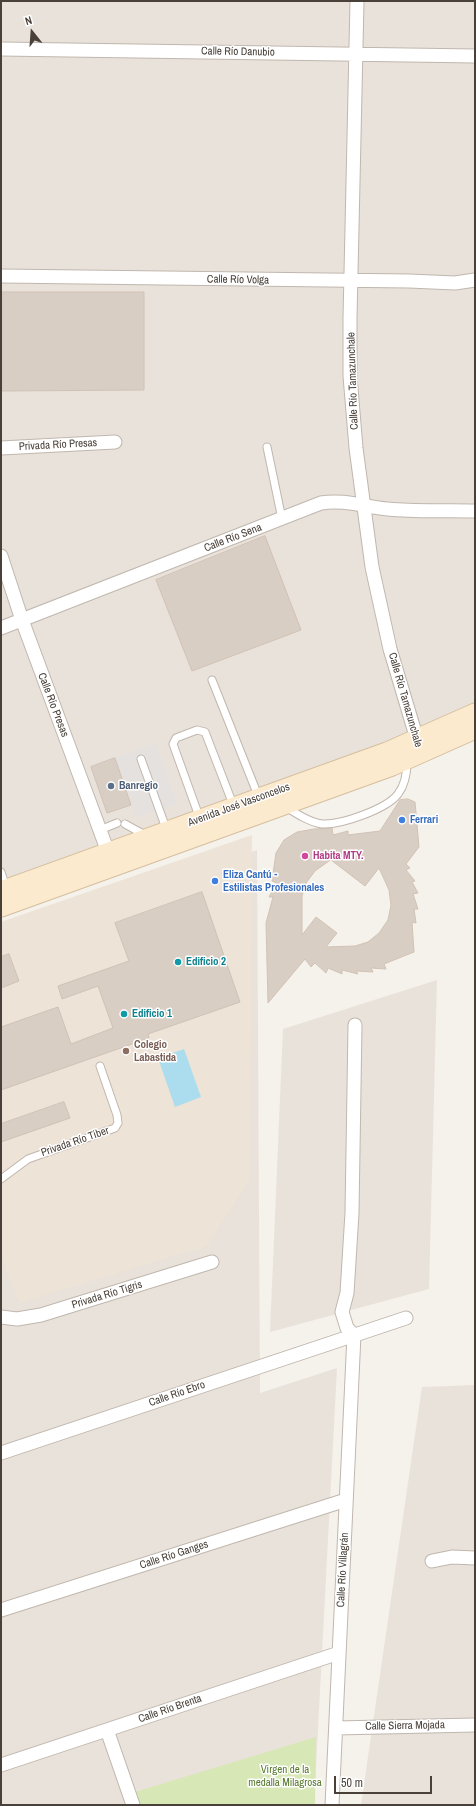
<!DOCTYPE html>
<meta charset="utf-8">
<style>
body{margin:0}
#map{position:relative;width:476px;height:1806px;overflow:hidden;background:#f5f1eb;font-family:"Archivo Narrow",sans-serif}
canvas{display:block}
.frame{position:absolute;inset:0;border:2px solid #494039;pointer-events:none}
.north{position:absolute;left:12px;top:12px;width:40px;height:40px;-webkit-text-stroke:3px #fff;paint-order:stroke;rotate:343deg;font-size:11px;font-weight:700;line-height:16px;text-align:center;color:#494039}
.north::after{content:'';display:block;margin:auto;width:14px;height:18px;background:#494039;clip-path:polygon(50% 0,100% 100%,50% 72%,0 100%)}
.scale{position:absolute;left:334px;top:1776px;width:98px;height:18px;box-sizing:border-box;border:2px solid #494039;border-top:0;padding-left:5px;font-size:12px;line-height:14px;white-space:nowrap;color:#494039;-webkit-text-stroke:3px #fff;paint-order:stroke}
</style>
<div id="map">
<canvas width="476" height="1806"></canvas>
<div class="frame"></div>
<div class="north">N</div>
<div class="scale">50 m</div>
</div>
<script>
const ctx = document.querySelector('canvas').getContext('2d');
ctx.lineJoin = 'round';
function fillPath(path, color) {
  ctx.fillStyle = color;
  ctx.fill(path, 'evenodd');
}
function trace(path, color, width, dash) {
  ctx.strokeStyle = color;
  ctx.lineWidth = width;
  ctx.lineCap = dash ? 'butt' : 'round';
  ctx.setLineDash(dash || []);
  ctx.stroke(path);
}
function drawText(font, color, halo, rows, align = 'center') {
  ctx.font = font + ' "Archivo Narrow",sans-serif';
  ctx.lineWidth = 3;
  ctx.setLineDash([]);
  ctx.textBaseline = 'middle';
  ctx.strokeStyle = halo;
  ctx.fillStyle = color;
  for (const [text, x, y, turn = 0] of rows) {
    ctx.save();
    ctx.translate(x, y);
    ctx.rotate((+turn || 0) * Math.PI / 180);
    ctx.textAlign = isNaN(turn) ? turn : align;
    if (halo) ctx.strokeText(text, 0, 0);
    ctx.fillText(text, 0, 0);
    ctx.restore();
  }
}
fillPath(new Path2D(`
 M1,1H475V728L1,904Z
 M257,850L260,1393L337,1368L314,1805H1V943Z
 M437,980L429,1289L270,1332L283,1029Z
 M475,1385V1805H361L422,1387Z`), '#e9e2da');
fillPath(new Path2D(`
 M252,835L250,1180L207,1246L19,1303L1,1255V922Z`), '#ede3d6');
fillPath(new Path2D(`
 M316,1737L315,1805H140L135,1792Z`), '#d8e7b6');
fillPath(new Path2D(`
 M156,744L177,804L136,818L115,758Z`), '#e4e1df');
fillPath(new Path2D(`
 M184,1049L201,1097L175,1107L158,1058Z`), '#abddee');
const building = new Path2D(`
 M2,292H144V390L2,391Z
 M265,536L301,630L192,671L156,580Z
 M115,758L131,805L107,813L91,767Z
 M408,799L415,802L419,847L406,864L410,868L406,870L415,881L412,882L418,893L413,894L418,909H414L416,923L412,922L414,952L384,964L386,969L371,968L373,972L356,971L358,974L342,970V974L328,968L326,973L315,963L311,967L305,959L268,1003L266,923L273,897H269L277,883L272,881L276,853L284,840L297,832L314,829L332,828L333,835L348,831V835L380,831L400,800ZM331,860L365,886L379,868L389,890L391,905L388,920L379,933L368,942L355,946L326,947L337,933L316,917L302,935V896L306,883L315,871Z
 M202,892L240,1002L148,1034L149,1038L1,1090V1027L58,1007L71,1044L113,1028L98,986L62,999L58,986L129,961L115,923Z
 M9,954L19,981L1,988V957Z
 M64,1102L70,1118L1,1142V1124Z`);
fillPath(building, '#d9cec4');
trace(building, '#d1c2b5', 1);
const lane = new Path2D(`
 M267,447L282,519
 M212,680L259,798
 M141,759L167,831
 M286,807C297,814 309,822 322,824C341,825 387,809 398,794C405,785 407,772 407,761
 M200,819L173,744L176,738L197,730L205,732L234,807
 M125,824L145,835
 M100,830L117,823
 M1,872L6,888
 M1,1179L28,1159L115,1128L118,1123L117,1115L100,1066`);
const street = new Path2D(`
 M357,1L350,318V376L356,448L372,567L390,649L419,746
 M1,49L475,56
 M1,276L409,281L455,283L475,280
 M1,448L115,442
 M1,556L22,620L108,852
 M1,628L321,503C344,499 365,507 388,509C417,512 446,510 475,511
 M1,1317L17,1319L41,1315L212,1262
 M354,1335L347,1328L342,1312L347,1293L352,1213L355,1025
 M1,1453L406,1318
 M432,1561L452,1557L475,1558
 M1,1610L346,1500
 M336,1728L475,1725
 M107,1730L133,1805
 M1,1765L339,1653
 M332,1805L354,1335`);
const secondary = new Path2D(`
 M1,891L387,752L475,713
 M1,907L392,766L475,729`);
trace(lane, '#c0b7ae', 9);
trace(street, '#c0b7ae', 15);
trace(secondary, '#d5bf9f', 21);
trace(lane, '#fff', 7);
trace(street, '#fff', 13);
trace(secondary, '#fceace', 19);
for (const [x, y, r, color] of [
 [111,786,4,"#5c6f8a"],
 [402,820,4,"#3f7fe0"],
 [305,856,4,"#d1479c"],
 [215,881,4,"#3f7fe0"],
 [178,962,4,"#0f9aa8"],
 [124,1014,4,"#0f9aa8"],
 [126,1051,4,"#8d6e63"]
]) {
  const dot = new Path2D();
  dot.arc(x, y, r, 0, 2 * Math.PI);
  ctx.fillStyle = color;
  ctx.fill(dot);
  trace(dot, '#fff', 1.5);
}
drawText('11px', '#494039', '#fff', [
 ["Calle Río Danubio",238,52,1],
 ["Calle Río Volga",238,280,1],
 ["Calle Río Tamazunchale",353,381,-92],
 ["Privada Río Presas",58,445,-3],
 ["Calle Río Sena",233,538,-21],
 ["Calle Río Tamazunchale",405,700,74],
 ["Calle Río Presas",53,705,69],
 ["Avenida José Vasconcelos",239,805,-20],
 ["Privada Río Tiber",75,1142,-19],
 ["Privada Río Tigris",107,1295,-17],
 ["Calle Río Ebro",177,1394,-19],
 ["Calle Río Ganges",174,1555,-18],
 ["Calle Río Villagrán",343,1570,-87],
 ["Calle Río Brenta",170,1709,-19],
 ["Calle Sierra Mojada",405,1726,-1]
]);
drawText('bold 11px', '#4e5e75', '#fff', [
 ["Banregio",119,786]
], 'left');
drawText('bold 11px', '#366cbe', '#fff', [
 ["Ferrari",410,820],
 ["Eliza Cantú -",223,875],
 ["Estilistas Profesionales",223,888]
], 'left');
drawText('bold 11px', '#b23c85', '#fff', [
 ["Habita MTY.",313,856]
], 'left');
drawText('bold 11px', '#0d838f', '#fff', [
 ["Edificio 2",186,962],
 ["Edificio 1",132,1014]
], 'left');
drawText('bold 11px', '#785e54', '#fff', [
 ["Colegio",134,1045],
 ["Labastida",134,1058]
], 'left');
drawText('11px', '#56792e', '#fff', [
 ["Virgen de la",285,1770],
 ["medalla Milagrosa",285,1783]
]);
</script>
